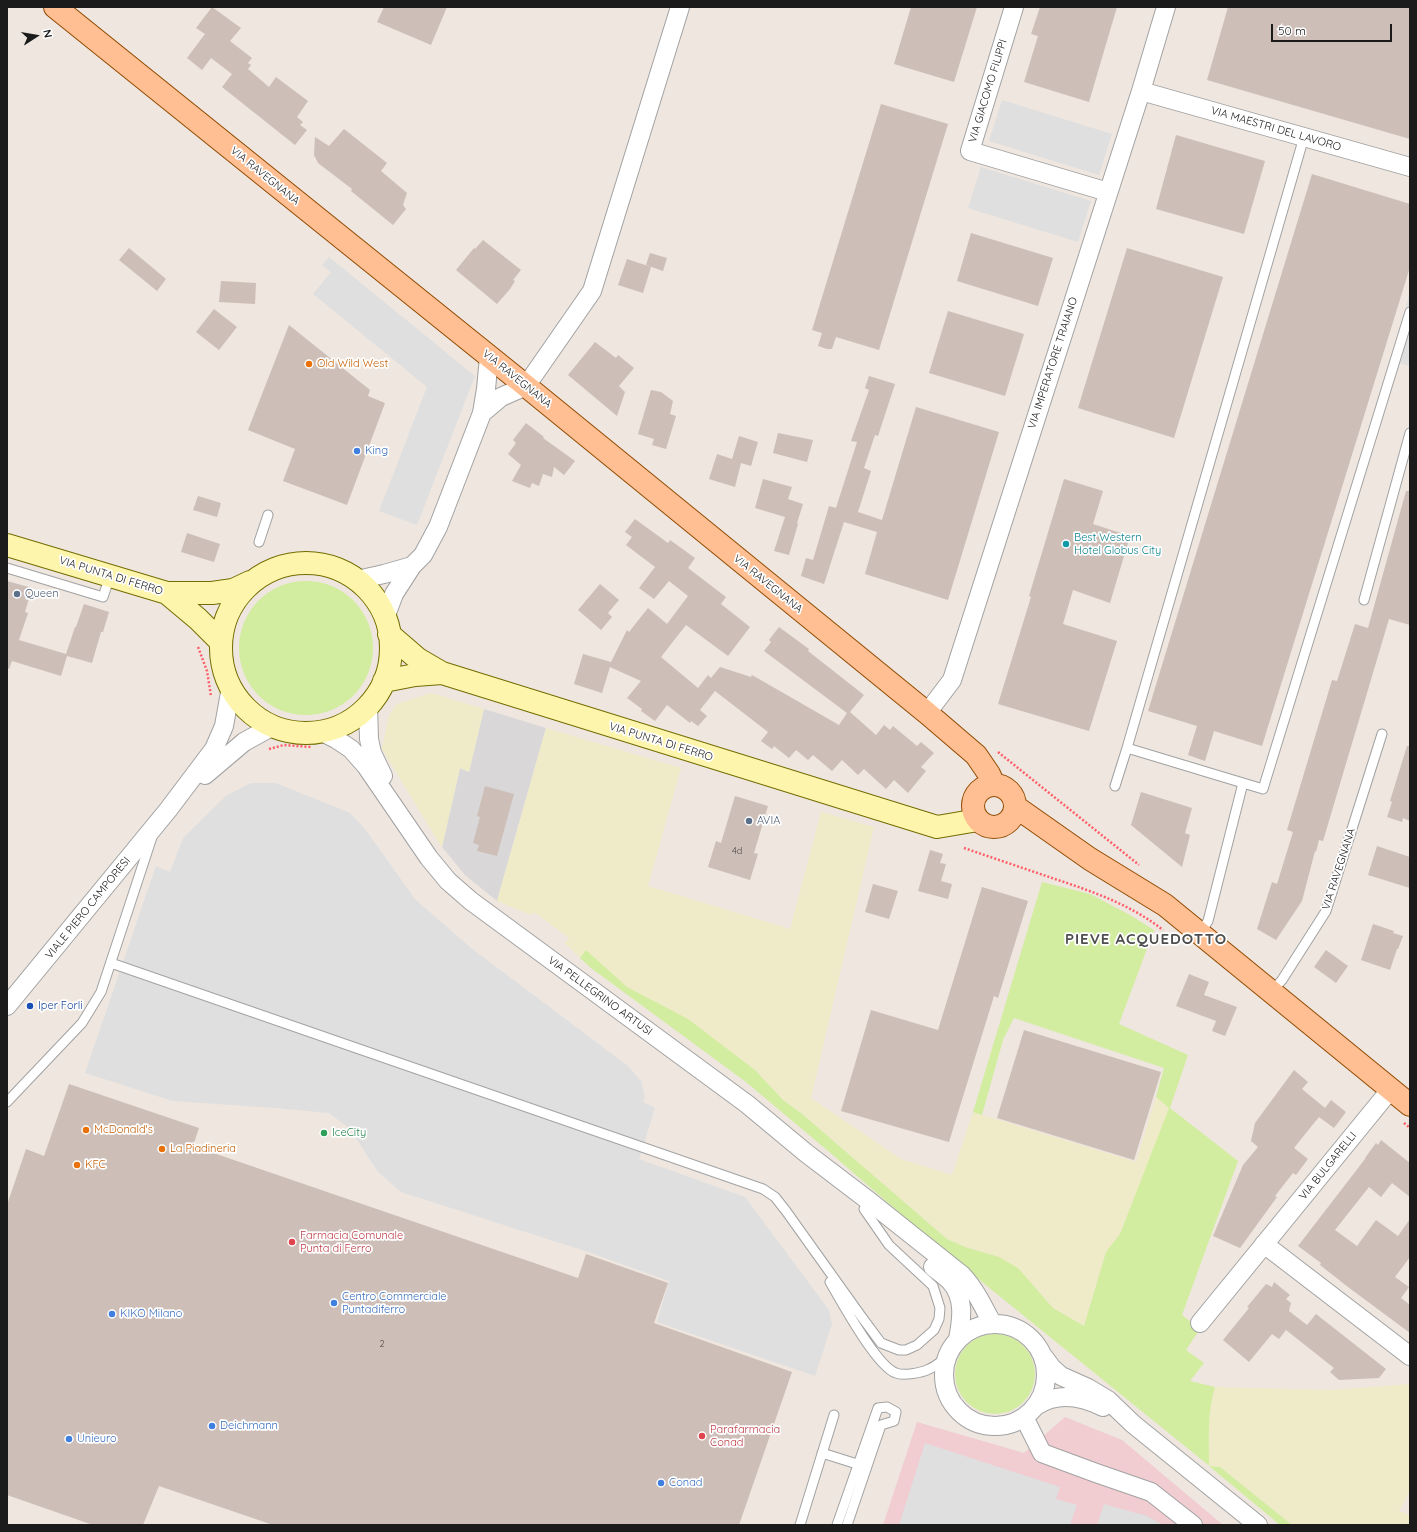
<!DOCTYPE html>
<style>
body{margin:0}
#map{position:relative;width:1417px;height:1532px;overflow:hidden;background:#eee6df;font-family:Quicksand,sans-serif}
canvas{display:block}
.frame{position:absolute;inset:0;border:8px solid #1b1b1b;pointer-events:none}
.north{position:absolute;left:16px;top:16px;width:40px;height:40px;-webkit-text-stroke:3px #fff;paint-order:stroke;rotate:78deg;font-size:11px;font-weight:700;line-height:16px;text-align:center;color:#1b1b1b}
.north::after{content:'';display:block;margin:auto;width:14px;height:18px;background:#1b1b1b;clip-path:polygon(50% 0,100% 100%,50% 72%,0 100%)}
.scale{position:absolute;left:1271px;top:24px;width:121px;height:18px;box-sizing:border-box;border:2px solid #1b1b1b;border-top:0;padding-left:5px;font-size:12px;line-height:14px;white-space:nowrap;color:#1b1b1b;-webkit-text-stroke:3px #fff;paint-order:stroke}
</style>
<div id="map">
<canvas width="1417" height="1532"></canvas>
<div class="frame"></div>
<div class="north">N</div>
<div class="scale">50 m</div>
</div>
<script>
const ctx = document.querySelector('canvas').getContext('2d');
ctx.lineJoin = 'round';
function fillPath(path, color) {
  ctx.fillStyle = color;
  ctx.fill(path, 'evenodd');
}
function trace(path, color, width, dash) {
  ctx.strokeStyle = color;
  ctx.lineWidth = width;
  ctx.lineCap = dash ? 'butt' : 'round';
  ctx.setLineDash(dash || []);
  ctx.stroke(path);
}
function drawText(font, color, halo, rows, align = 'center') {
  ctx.font = font + ' Quicksand,sans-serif';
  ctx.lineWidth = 3.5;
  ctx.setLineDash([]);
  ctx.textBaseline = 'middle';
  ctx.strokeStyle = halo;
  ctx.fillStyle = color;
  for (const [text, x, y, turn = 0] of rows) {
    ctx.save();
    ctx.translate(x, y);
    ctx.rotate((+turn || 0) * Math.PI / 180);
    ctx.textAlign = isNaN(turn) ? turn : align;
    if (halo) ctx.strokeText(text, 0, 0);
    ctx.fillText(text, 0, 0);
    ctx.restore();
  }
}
fillPath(new Path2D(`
 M484,709L546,728L497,901L465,875L442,847L460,768L469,772Z`), '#d9d7d8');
fillPath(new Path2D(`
 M1065,1417L1122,1440L1223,1525H883L917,1422L1024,1453Z`), '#f1ccd0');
fillPath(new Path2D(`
 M431,693L484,709L469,772L460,768L442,847L437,840L382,749L389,715L397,704Z
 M546,728L681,768L648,886L790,929L821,812L874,827L811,1098L901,1159L952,1175L973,1112L1136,1162L1156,1097L1170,1108L1120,1234L1106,1252L1084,1326L1053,1308L1036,1288L999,1257L965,1247L947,1239L801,1113L783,1100L755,1070L688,1020L627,987L586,951L580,958L565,943L569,938L534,912L531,915L497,901Z
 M1410,1384V1491L1399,1511L1410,1515V1525H1292L1220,1467L1209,1466L1208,1429L1211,1399L1215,1387L1333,1390Z`), '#efebc8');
fillPath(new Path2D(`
 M239 648a67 67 0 1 1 134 0a67 67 0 1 1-134 0Z
 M1042,882L1090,894L1130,915L1154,930L1119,1024L1188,1055L1170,1108L1238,1161L1182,1315L1200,1329L1186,1350L1204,1363L1190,1381L1215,1387C1207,1413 1209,1439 1209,1466L1220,1467L1292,1525H1280L1209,1466L1207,1464L940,1248L834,1156L746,1082L591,968L580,958L586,950L627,987L688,1019L755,1070L783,1100L801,1113L947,1239L965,1247L999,1257L1018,1268L1053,1308L1084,1326L1106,1252L1120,1234L1169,1108L1156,1097L1164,1068L1014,1018L1003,1040L982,1115L973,1112Z
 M955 1374a40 40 0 1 1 80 0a40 40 0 1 1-80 0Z`), '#d2ed9f');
fillPath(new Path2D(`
 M1002,100L1112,134L1099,175L989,141Z
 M981,167L1091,201L1078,242L968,208Z
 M329,257L475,376L417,525L379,511L427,387L313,294L331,272L322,265Z
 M1410,292V366L1391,361Z
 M251,783H276L350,813L365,829L415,899L471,948L628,1066L641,1081L645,1097L643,1102L655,1108L639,1159L745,1197L829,1310L832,1324L815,1376L657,1322L669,1281L588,1252L401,1192L378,1172L350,1129L329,1113L275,1108L173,1101L85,1073L156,866L170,872L183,838L227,795Z
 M925,1443L1060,1487L1056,1499L1077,1505L1070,1525H899Z
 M1104,1504L1147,1516L1163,1525H1097Z`), '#dfdfdf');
fillPath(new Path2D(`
 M212,7L241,28L230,41L252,58L248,63L251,65L248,69L269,87L276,77L308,101L297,117L303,122L300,125L307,130L295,145L222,87L232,74L211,58L202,70L187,58L205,34L196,28Z
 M384,7H447L431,45L377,22Z
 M911,7H977L954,82L894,64Z
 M1040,7H1117L1089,102L1024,82L1038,36L1031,34Z
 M1228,7H1410V139L1207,80Z
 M881,104L948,124L879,350L836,337L832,349H827L818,346L822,333L812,330Z
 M344,129L387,163L381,171L407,193L403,205L406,209L393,225L351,191L352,189L318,163L314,155L315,137L329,146Z
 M1176,135L1265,161L1244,234L1156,209Z
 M1312,174L1410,204V267L1262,746L1214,731L1205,761L1188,755L1197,726L1148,711Z
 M971,233L1053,258L1038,306L957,281Z
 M483,240L521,270L513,280L515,281L510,289L497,304L456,270L474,248L475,249Z
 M129,248L166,279L157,291L119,260Z
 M1127,248L1223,277L1174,438L1078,408Z
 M650,253L667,258L663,271L646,265Z
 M627,259L651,267L643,293L618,285Z
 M221,281L256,283L255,304L219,302Z
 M214,309L237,327L219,350L196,332Z
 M948,311L1024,334L1005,396L929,373Z
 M289,325L370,390L368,396L385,403L347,505L283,481L295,449L248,430Z
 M595,342L616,358L618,355L634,368L619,386L625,392L617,416L568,375Z
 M869,376L895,384L878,436L875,435L864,468L871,471L858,512L882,520L916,407L999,432L948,600L865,574L877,532L844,522L824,584L801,576L806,558L813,560L829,506L836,508L857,442L851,441L869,390L865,388Z
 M651,390L661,392L673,401L670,414L676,416L666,449L652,445L654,439L638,434Z
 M526,423L544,437L543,438L575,461L564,475L554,467L552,477L543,474L539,486L532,483L530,488L512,481L521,465L508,454L516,443L513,440Z
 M778,433L813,440L807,462L773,453Z
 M739,436L758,442L751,466L741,463L735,487L709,479L717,454L732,459Z
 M763,479L792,487L788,499L803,504L797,523L798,524L789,555L774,551L785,517L755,508Z
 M1064,479L1103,491L1093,524L1130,536L1110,603L1073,590L1063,624L1117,641L1089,731L998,704L1031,597L1029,596Z
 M1406,491H1410V625L1389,619L1323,841L1319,840L1316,852L1315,851L1302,901L1276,940L1257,929L1272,882L1277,884L1293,832L1287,830L1332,680L1337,681L1355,624L1368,628Z
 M198,496L221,503L217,517L193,510Z
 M635,519L668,543L670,540L695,558L688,568L726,597L721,604L750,627L728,656L686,625L661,657L698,688L708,675L711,678L720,667L751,677L752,675L839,725L847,713L764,651L771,642L769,640L779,627L809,649L808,651L864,695L850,712L876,735L884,725L890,730L893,726L917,746L921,742L934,753L921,767L926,771L908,793L894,780L886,789L864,769L858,775L842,760L832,771L813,755L808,760L796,750L789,758L774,746L772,749L761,741L768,732L715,691L700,710L707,716L698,726L691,721L690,723L667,705L655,721L641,711L642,709L627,698L641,681L610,667L602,693L574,684L583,654L611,662L627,630L629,632L648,608L667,624L688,596L669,581L654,599L639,588L655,567L626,545L632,537L625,532Z
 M187,533L220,544L214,562L181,552Z
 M7,581L32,588L25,612L28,613L19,640L66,654L75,627H76L84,604L109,612L103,632H101L92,663L67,656L61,676L12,661L9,669L7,668Z
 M600,584L619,600L608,613L612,617L601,630L578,610Z
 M1407,746H1410V821L1403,818L1402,822L1387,817L1392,802L1390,801Z
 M485,786L514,794L497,856L477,851L479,845L473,843L480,817L477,816Z
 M1141,792L1192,808L1185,833L1190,835L1182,867L1131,825Z
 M735,796L768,806L754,853L758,854L750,880L708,867L716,841L721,843Z
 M1377,846L1410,857V888L1368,875Z
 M930,850L943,854L940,863L946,864L941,881L952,884L948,899L918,891Z
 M873,884L898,891L889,919L865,912Z
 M982,887L1028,901L998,998L994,996L949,1142L841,1111L871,1010L938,1030Z
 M1373,924L1394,931L1393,933L1403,936L1398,949H1397L1390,970L1361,960Z
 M1326,950L1348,966L1336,983L1314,967Z
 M1189,974L1209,982L1204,995L1237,1007L1225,1036L1212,1031L1216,1021L1176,1006Z
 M1024,1030L1161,1072L1134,1160L997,1118Z
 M1294,1070L1308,1082L1302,1089L1325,1108L1331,1100L1346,1112L1334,1128L1319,1117L1310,1128L1294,1148L1308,1159L1296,1175L1293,1173L1275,1196L1277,1197L1240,1248L1213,1236L1243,1165L1258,1147L1251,1141L1255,1123Z
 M69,1084L199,1128L193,1146L578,1278L586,1254L668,1283L654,1323L792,1372L739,1525H273L159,1486L143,1525H93L7,1495V1205L26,1149L44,1156Z
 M1381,1140L1410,1163V1197L1392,1183L1381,1197L1369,1187L1335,1230L1357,1246L1376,1220L1398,1236L1410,1219V1257L1395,1277L1409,1287L1401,1298L1410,1305V1333L1348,1287L1320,1265L1321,1263L1298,1246L1365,1159V1158L1376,1143L1378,1145Z
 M1274,1282L1290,1295L1286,1299L1291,1303L1289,1311L1307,1325L1316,1314L1386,1369L1379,1378L1339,1380L1330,1372L1334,1368L1286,1330L1279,1339L1272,1334L1249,1362L1223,1340L1249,1308L1247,1307L1266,1284L1272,1287Z`), '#cdbeb8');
const lane = new Path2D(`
 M1304,137L1127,748L1263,789L1410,312
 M259,542L268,515
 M7,568L103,597L110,576
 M1364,600L1410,433
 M1115,786L1127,748
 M1200,933L1208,921L1243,783
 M111,963L763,1189L775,1197L786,1211L861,1316L881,1343L899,1350H906L917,1345L934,1330L939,1319L940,1308L933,1286L889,1245L864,1209
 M1271,992L1282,980L1326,911L1382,734
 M7,1102L82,1023L101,992L152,837
 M830,1282C841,1301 877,1367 896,1373C903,1376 922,1373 929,1369C935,1367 941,1361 947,1357
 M822,1453L857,1464
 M800,1525L834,1415
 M837,1525L878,1408L887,1407L896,1412L894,1421L881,1425L847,1525`);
const street = new Path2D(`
 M1014,7L970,151L1108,192
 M1141,91L1410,167
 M482,413L501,397L526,386L592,291L680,7
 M357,580L384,574L412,566
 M385,618L394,594L412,566L423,555L438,527L482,413L486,389L489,357
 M368,705L369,739L372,753L383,776
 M927,713L952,680L1141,91L1166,7
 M320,731L336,739L351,749L366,766L429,858L448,881L471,901L747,1104L806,1153L869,1201L962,1275C975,1289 983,1306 992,1323
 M205,775L244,742L273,726
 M7,1006L168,810L214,749L224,726L231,687
 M1264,1244L1410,1356
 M933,1267C939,1272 945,1276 950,1281C965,1297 962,1319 958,1339
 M1200,1323L1391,1089
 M944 1375a51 51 0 1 1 102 0a51 51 0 1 1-102 0Z
 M1043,1356L1052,1368L1061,1376L1088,1388L1108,1400L1133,1424L1258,1525
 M1036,1406C1057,1392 1081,1396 1103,1407
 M1024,1417L1042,1453L1096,1473L1151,1492L1193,1525`);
const secondary = new Path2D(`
 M7,545L167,593L198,619L221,642
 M221 648a85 85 0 1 1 170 0a85 85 0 1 1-170 0Z
 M167,593H212L233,590L250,582
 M389,634L418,659L442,673
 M384,681L415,675L442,673L937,827L978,820`);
const primary = new Path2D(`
 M55,7L526,386L927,713L976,755L989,774L994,785
 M973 806a21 21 0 1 1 42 0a21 21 0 1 1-42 0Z
 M1016,807L1090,859L1165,905L1410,1105`);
trace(lane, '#a2a2a2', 11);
trace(street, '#a2a2a2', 20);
trace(secondary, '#736d00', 24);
trace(primary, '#914a00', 24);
trace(new Path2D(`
 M198,647L207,671L211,696
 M269,749L284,745L311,747
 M998,752L1139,865
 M964,848C993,858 1023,868 1052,878C1091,891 1130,904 1163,930
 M1404,1123L1410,1128`), '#ff5e68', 2.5, [2, 2]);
trace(lane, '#fff', 9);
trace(street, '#fff', 18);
trace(secondary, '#fef5ac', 22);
trace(primary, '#ffbf92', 22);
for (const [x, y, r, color] of [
 [309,364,4,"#e8710a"],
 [357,451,4,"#3f7fe0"],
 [1066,544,4,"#0f9aa8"],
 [17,594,4,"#5c6f8a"],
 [749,821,4,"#5c6f8a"],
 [30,1006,4,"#1a4fb4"],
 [86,1130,4,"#e8710a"],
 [324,1133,4,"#2e9e5b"],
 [162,1149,4,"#e8710a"],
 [77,1165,4,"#e8710a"],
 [292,1242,4,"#e0444e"],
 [334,1303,4,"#3f7fe0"],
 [112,1314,4,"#3f7fe0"],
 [212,1426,4,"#3f7fe0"],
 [702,1436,4,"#e0444e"],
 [69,1439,4,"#3f7fe0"],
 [661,1483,4,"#3f7fe0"]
]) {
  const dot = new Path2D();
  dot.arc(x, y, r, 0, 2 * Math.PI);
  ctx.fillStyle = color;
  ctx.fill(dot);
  trace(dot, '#fff', 1.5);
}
drawText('9px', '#484442', null, [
 ["4d",737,851],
 ["2",382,1344]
]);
drawText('11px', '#1b1b1b', '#fff', [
 ["VIA GIACOMO FILIPPI",988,91,-73],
 ["VIA MAESTRI DEL LAVORO",1276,129,16],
 ["VIA RAVEGNANA",265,176,39],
 ["VIA IMPERATORE TRAIANO",1053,363,-72],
 ["VIA RAVEGNANA",517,379,39],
 ["VIA PUNTA DI FERRO",111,576,17],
 ["VIA RAVEGNANA",768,584,39],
 ["VIA PUNTA DI FERRO",661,742,17],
 ["VIA RAVEGNANA",1339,869,-72],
 ["VIALE PIERO CAMPORESI",88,908,-51],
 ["VIA PELLEGRINO ARTUSI",600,996,36],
 ["VIA BULGARELLI",1328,1166,-51]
]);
drawText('11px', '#c56008', '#fff', [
 ["Old Wild West",317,364],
 ["McDonald's",94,1130],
 ["La Piadineria",170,1149],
 ["KFC",85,1165]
], 'left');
drawText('11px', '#366cbe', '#fff', [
 ["King",365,451],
 ["Centro Commerciale",342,1297],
 ["Puntadiferro",342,1310],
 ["KIKO Milano",120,1314],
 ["Deichmann",220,1426],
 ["Unieuro",77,1439],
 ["Conad",669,1483]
], 'left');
drawText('11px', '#0d838f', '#fff', [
 ["Best Western",1074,538],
 ["Hotel Globus City",1074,551]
], 'left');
drawText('11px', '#4e5e75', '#fff', [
 ["Queen",25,594],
 ["AVIA",757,821]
], 'left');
drawText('11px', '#164399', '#fff', [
 ["Iper Forli",38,1006]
], 'left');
drawText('11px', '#27864d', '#fff', [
 ["IceCity",332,1133]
], 'left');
drawText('11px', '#be3a42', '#fff', [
 ["Farmacia Comunale",300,1236],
 ["Punta di Ferro",300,1249],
 ["Parafarmacia",710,1430],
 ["Conad",710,1443]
], 'left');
ctx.letterSpacing = '1px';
drawText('bold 15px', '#4e4e4e', '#fff', [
 ["PIEVE ACQUEDOTTO",1146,939]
]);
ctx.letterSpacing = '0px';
</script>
